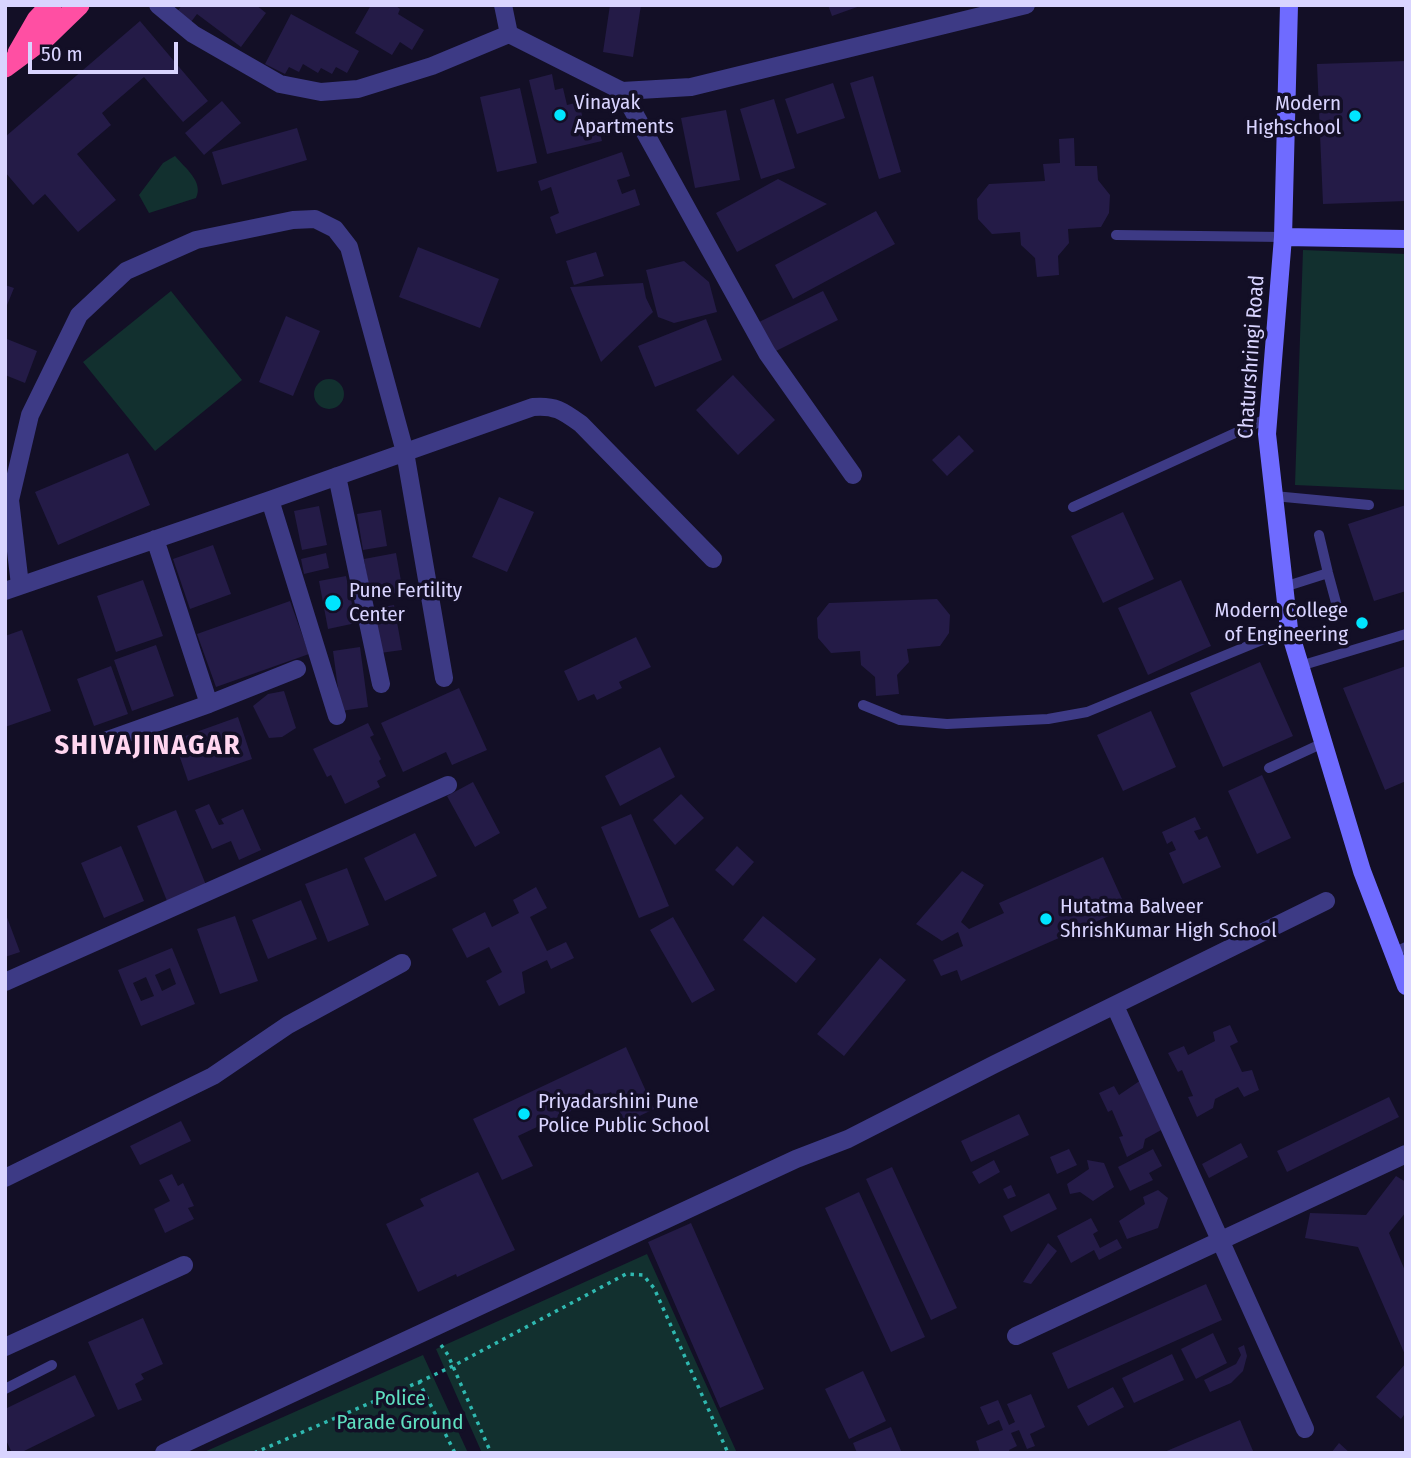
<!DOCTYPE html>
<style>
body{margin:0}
#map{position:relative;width:1411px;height:1458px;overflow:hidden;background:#130f26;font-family:"Fira Sans Condensed",sans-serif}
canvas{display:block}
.frame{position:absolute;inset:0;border:7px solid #d9d4ff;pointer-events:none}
.scale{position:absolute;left:28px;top:42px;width:150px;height:32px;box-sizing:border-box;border:4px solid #d9d4ff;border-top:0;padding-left:9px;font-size:21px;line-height:24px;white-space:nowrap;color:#d9d4ff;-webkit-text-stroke:5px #130f26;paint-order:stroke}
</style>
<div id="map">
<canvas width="1411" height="1458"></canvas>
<div class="frame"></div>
<div class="scale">50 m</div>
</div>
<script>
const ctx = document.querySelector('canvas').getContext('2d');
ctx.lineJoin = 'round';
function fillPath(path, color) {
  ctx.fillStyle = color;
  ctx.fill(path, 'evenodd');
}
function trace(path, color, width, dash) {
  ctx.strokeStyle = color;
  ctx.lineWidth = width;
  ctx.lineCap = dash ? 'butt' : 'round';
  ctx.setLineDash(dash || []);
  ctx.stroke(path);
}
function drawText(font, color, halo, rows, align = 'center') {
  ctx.font = font + ' "Fira Sans Condensed",sans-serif';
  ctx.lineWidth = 7;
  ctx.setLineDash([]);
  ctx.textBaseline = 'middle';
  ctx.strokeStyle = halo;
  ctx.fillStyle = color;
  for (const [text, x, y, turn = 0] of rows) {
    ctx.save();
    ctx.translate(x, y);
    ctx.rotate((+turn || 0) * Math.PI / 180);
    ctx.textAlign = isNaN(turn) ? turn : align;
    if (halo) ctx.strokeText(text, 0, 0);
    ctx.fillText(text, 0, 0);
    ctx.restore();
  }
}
fillPath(new Path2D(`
 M175,156C185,168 204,182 196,198L149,213L139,195L163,163Z
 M1303,250L1406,254V490L1295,485Z
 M171,291L242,380L155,451L83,362Z
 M314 394a15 15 0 1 1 30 0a15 15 0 1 1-30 0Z
 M647,1254L737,1453H482L436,1349Z
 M423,1355L468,1453H202Z`), '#12302f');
fillPath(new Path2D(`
 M182,5H256L266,13L241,47L197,14L191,22L177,12Z
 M371,5H395L400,9L398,14L424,30L412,50L400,42L392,55L355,33Z
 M610,5H641L633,57L603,52Z
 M828,5H860V6L832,16Z
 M291,14L359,51L347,73L336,67L332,74L321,68L318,73L303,64L299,72L289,67L285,74L265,64Z
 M140,21L208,101L183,122L144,77L102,113L111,125L77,154L116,200L78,232L45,194L33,205L5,172V137Z
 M1406,61V201L1323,204L1317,64Z
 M552,74L555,90L563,88L567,105L579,102L585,128L598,125L602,141L547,154L529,80Z
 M873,76L901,172L879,179L850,83Z
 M833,83L845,118L797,134L785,99Z
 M520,88L537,163L497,172L480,97Z
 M774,99L795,168L761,179L740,109Z
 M222,101L241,123L204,155L185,133Z
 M726,110L740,180L695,188L681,118Z
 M297,128L307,160L222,185L212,152Z
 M1074,138L1075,166H1097L1098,180L1110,195L1109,213L1101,227L1068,229L1069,243L1058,256L1059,275L1037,277L1035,258L1021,245L1020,232L992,234L978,219L977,199L989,184L1045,181L1043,164L1060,163L1059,139Z
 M622,152L630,176L617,180L622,194L635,189L640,205L556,234L550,217L559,213L551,187L541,191L538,181Z
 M778,179L827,204L737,252L716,213Z
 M876,211L895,244L793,299L775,265Z
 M418,247L499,279L480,328L399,297Z
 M596,252L604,276L574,285L566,261Z
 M684,261L709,282L717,312L674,323L658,317L646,270Z
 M643,283L646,298L653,312L601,362L570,287Z
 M5,285L14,288L5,310Z
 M823,291L838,320L772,353L757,323Z
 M286,316L320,331L293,396L259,382Z
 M706,319L722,360L655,387L638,346Z
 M7,339L37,351L25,383L5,375V344Z
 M733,375L775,420L738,455L696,410Z
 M959,435L974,451L947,476L932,460Z
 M128,453L150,505L58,545L35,492Z
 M499,497L534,512L507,572L472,557Z
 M1406,505V591L1374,601L1348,524Z
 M319,506L327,545L302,550L294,511Z
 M381,510L387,546L363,550L357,514Z
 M1123,512L1154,579L1103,603L1071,536Z
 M213,545L231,594L190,609L173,559Z
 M326,553L329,568L304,574L301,559Z
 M396,553L403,592L370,597L364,559Z
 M346,576L356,623L328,629L319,581Z
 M143,580L163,636L116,652L97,596Z
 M1181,580L1211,646L1148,675L1118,608Z
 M937,599L950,615L949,633L940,646L907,649L909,662L897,675L899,694L876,696L875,677L861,665L860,651L831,653L818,638L817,618L829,603Z
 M290,601L309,654L216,687L197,634Z
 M394,605L402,650L380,653L372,609Z
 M22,630L51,711L5,727V636Z
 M636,637L651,667L619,682L622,688L597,700L594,694L578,701L564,671Z
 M156,645L174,696L132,711L114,660Z
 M360,647L368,707L341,711L333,651Z
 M1260,662L1293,736L1223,767L1190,693Z
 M111,666L128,714L94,726L77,679Z
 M1406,666V781L1385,790L1343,688Z
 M459,688L487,750L452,765L446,752L403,772L381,723Z
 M284,691L296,728L282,737L269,738L253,706L268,694Z
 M1151,711L1176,767L1123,791L1097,735Z
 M238,717L252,759L188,781L174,740Z
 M368,723L374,735L370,737L381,759L379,761L386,776L377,781L380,787L345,804L331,775L327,777L313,749Z
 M660,747L675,777L620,806L605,776Z
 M1262,775L1291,838L1257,854L1228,791Z
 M473,782L500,833L475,847L447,796Z
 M681,794L704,818L675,845L653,820Z
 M209,804L219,825L224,824L221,819L243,809L261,850L239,860L231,841L212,849L195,810Z
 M176,810L206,885L167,901L137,826Z
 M631,814L669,906L639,918L601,827Z
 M1195,817L1201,829L1194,831L1199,840L1207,836L1221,867L1183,884L1169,853L1176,850L1172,841L1167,844L1162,832Z
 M415,833L437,876L385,901L364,858Z
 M121,846L144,901L104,918L81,863Z
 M737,846L754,862L733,886L715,870Z
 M1103,857L1122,899L1105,906L1109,916L961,981L957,970L941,976L933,960L963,946L958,932L942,941L916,924L962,871L984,885L961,922L969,929L1004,913L999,903Z
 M347,868L369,925L328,942L305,884Z
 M536,887L547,908L530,917L547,951L566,942L574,958L551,969L547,960L522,972L525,993L499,1006L486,981L502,972L489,947L467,958L452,929L485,912L492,927L519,913L513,900Z
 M301,900L317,939L268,959L252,920Z
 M5,912L20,952L5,957Z
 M235,916L258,981L220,994L197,929Z
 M763,916L816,959L796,983L743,940Z
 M673,917L715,990L692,1003L650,930Z
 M172,948L195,1004L141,1026L118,970ZM170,968L176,984L162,991L155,975ZM146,977L154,996L141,1001L133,983Z
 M880,958L906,980L844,1056L817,1034Z
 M1230,1025L1238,1042L1230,1046L1242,1072L1252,1070L1259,1090L1244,1097L1238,1087L1215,1099L1213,1108L1197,1117L1188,1097L1193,1096L1182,1070L1178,1072L1168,1053L1184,1046L1188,1055L1215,1041L1213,1032Z
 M626,1047L654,1109L625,1123L611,1092L518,1136L533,1166L502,1180L473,1119Z
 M1141,1080L1163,1129L1145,1139L1143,1148L1127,1157L1119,1137L1123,1136L1112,1110L1108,1112L1099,1093L1114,1086L1119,1095Z
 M1389,1097L1399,1117L1287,1172L1277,1151Z
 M1019,1114L1029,1135L971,1162L961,1141Z
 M181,1121L191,1141L140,1165L130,1146Z
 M1241,1143L1248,1157L1209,1178L1202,1164Z
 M1069,1149L1077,1165L1057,1174L1050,1157Z
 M1153,1149L1162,1166L1149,1173L1153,1180L1130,1191L1118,1167Z
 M994,1160L1000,1172L979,1184L972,1172Z
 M1087,1160L1104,1163L1114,1187L1093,1201L1080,1192L1070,1194L1067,1184L1089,1169Z
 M892,1167L957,1308L931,1320L866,1179Z
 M478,1172L515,1250L457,1277L456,1274L418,1292L386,1224L424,1206L420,1199Z
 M172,1174L178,1186L183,1183L194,1206L188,1208L194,1219L165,1233L154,1209L170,1201L159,1180Z
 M1396,1176L1406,1182V1212L1389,1233L1406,1273V1357L1358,1247L1305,1238L1310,1213L1366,1215Z
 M1011,1185L1016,1196L1008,1199L1003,1189Z
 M1158,1190L1168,1198L1158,1228L1127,1239L1119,1221L1145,1204L1143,1197Z
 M859,1192L925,1337L891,1352L825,1208Z
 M1049,1193L1057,1209L1011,1232L1003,1216Z
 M1091,1218L1098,1231L1093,1234L1100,1248L1117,1239L1122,1248L1099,1260L1094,1250L1071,1263L1057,1236Z
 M691,1223L764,1389L720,1408L648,1242Z
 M1048,1243L1057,1251L1031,1284L1023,1282Z
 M1206,1284L1222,1320L1068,1389L1052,1353Z
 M143,1318L163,1364L141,1374L144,1379L135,1384L142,1400L118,1410L88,1342Z
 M1213,1333L1227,1363L1196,1379L1181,1349Z
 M1244,1345L1247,1356L1243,1371L1231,1383L1210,1392L1204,1380L1236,1364L1241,1355L1238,1348Z
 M1172,1354L1184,1380L1134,1403L1122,1378Z
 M1406,1363V1412L1401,1419L1376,1397Z
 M863,1371L886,1421L849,1439L825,1389Z
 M75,1375L95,1416L20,1453H12L5,1438V1409Z
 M1113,1387L1124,1407L1088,1426L1077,1406Z
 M1031,1394L1045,1427L1030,1434L1035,1446L1027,1449L1019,1430L1011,1433L1017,1446L1009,1450L1010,1453H980L976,1441L1003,1430L999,1420L988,1425L980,1407L998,1400L1009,1425L1015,1422L1007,1404Z
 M1240,1420L1253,1451L1249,1453H1162Z
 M891,1427L902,1453H857L853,1443Z
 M1339,1443L1350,1453H1331Z`), '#241b47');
trace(new Path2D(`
 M441,1345L448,1355L491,1453
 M419,1382L453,1366L626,1274L643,1275L654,1288L728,1453
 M254,1453L419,1382L455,1453`), '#2fb8b0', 3.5, [3.5, 5]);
trace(new Path2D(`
 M1116,235L1283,237
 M1274,496L1369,505
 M1073,507L1268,418
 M1319,535L1328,573L1338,610
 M1284,587L1328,573
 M1300,666L1406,634
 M863,705L900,720L947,724L1048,719L1087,712L1289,629
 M1269,768L1323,743
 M1393,953L1406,947
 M5,1389L52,1365`), '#3d3a85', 10);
trace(new Path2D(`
 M158,5L193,34L280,84L321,92L358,89L432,66L509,34L622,91L691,87L1026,5
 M503,5L509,34
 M622,91L767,353L853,475
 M337,476L381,684
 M270,500L337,716
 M155,539L209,704
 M20,585L10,500L30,415L79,315L126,271L196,240L293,220L315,219L335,229L349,247L405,452L444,678
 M5,591L270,500L533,407C555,405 563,411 581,424L713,559
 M88,747L209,704L297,669
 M5,982L448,785
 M1115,1006L1305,1429
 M5,1178L213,1076L288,1025L402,963
 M1016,1336L1406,1154
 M5,1347L184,1265
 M164,1453L796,1159L848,1139L995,1064L1326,901`), '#3d3a85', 18);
trace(new Path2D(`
 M1289,5L1283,237L1267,434L1289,629L1362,871L1406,986
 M1283,237L1406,239`), '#6f6bff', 18);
trace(new Path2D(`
 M18,53L37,20L51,5
 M5,67L47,36L79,5`), '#ff4fa3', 21);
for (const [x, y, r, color] of [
 [560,115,7,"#00e5ff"],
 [1355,116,7,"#00e5ff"],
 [333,603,9,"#00e5ff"],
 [1362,623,7,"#00e5ff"],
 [1046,919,7,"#00e5ff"],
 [524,1114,7,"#00e5ff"]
]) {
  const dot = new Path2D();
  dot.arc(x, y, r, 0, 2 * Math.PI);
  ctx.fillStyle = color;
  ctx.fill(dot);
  trace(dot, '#130f26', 2.5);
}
drawText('21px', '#d9d4ff', '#130f26', [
 ["Vinayak",574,103],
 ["Apartments",574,127],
 ["Modern",1341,104,"right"],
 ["Highschool",1341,128,"right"],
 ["Pune Fertility",349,591],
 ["Center",349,615],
 ["Modern College",1348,611,"right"],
 ["of Engineering",1348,635,"right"],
 ["Hutatma Balveer",1060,907],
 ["ShrishKumar High School",1060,931],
 ["Priyadarshini Pune",538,1102],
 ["Police Public School",538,1126]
], 'left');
drawText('21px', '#d9d4ff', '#130f26', [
 ["Chaturshringi Road",1252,357,-86]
]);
drawText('21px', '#5fe0c0', '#130f26', [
 ["Police",400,1399],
 ["Parade Ground",400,1423]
]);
ctx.letterSpacing = '2px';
drawText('bold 28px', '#ffd6f0', '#130f26', [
 ["SHIVAJINAGAR",148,746]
]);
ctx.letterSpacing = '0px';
</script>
